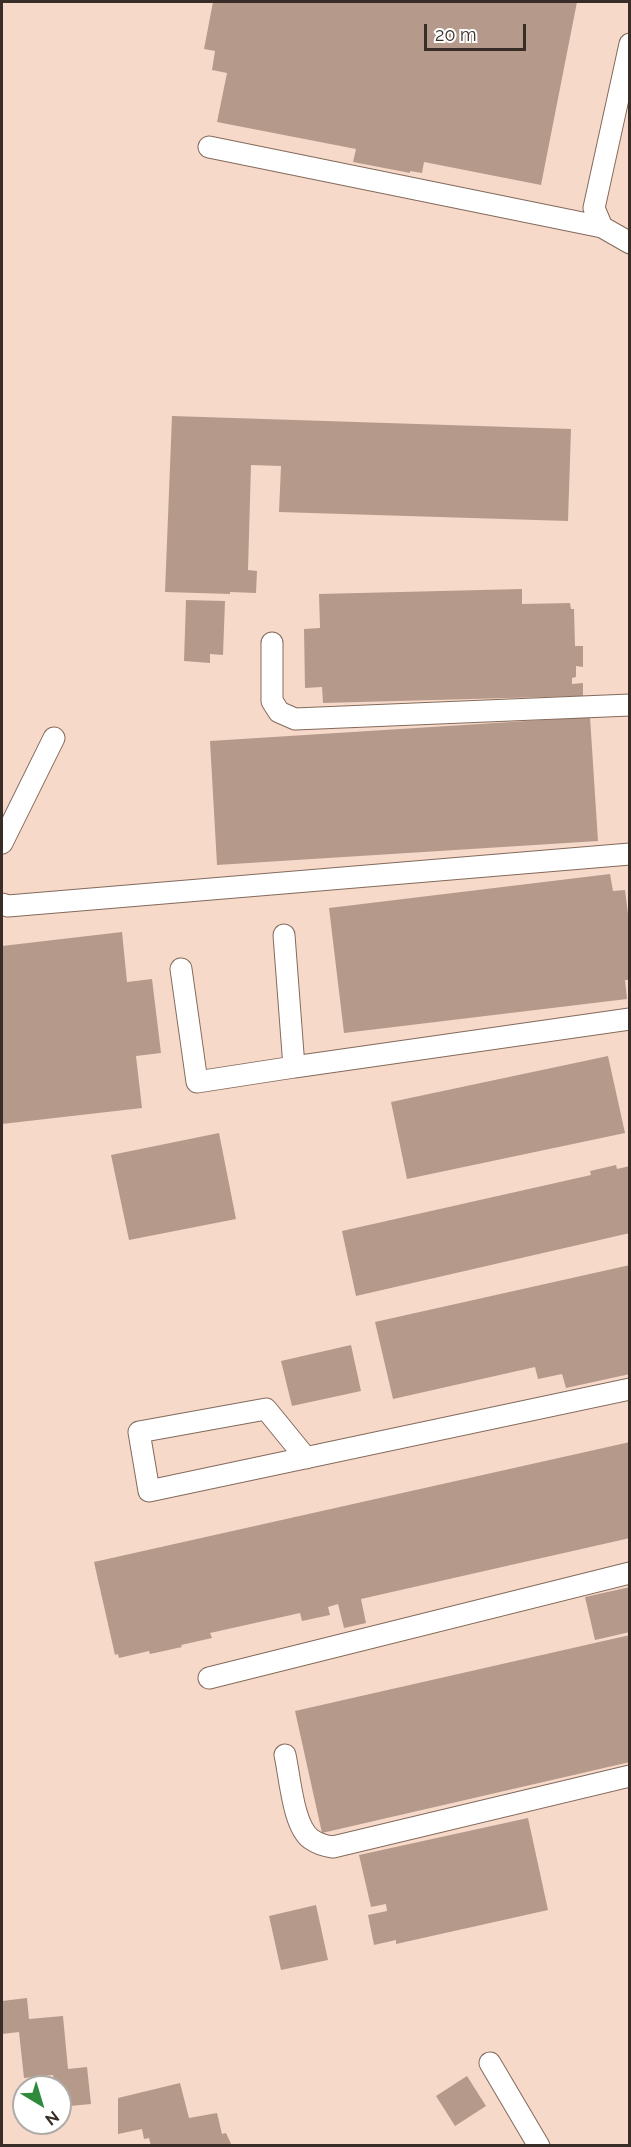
<!DOCTYPE html>
<style>
body{margin:0}
#map{position:relative;width:631px;height:2147px;overflow:hidden;background:#f6d9c9;font-family:Raleway,sans-serif}
canvas{display:block}
.frame{position:absolute;inset:0;border:3px solid #382d27;pointer-events:none}
.north{position:absolute;left:12px;top:2075px;width:60px;height:60px;box-sizing:border-box;background:#fff;border:2px solid #afaba9;border-radius:50%;rotate:142deg;font-size:16px;font-weight:700;line-height:24px;text-align:center;color:#382d27}
.north::after{content:'';display:block;margin:auto;width:21px;height:27px;background:#308a3b;clip-path:polygon(50% 0,100% 100%,50% 72%,0 100%)}
.scale{position:absolute;left:424px;top:24px;width:102px;height:27px;box-sizing:border-box;border:3px solid #382d27;border-top:0;padding-left:8px;font-size:18px;line-height:21px;white-space:nowrap;color:#382d27;-webkit-text-stroke:4px #fff;paint-order:stroke}
</style>
<div id="map">
<canvas width="631" height="2147"></canvas>
<div class="frame"></div>
<div class="north">N</div>
<div class="scale">20 m</div>
</div>
<script>
const ctx = document.querySelector('canvas').getContext('2d');
ctx.lineJoin = 'round';
function fillPath(path, color) {
  ctx.fillStyle = color;
  ctx.fill(path, 'evenodd');
}
function trace(path, color, width, dash) {
  ctx.strokeStyle = color;
  ctx.lineWidth = width;
  ctx.lineCap = dash ? 'butt' : 'round';
  ctx.setLineDash(dash || []);
  ctx.stroke(path);
}
fillPath(new Path2D(`
 M213,2H577L541,185L424,162L422,173L410,171V173L353,162L356,149L217,122L227,73L212,70L215,51L204,49Z
 M172,416L571,429L568,521L279,512L281,466L251,465L248,570L257,571L256,593L230,592V594L165,592Z
 M522,589V604L570,603L571,609H574L575,646H583V667L576,666V677L572,678V684L583,683V696L323,703L322,687L305,688L304,629L320,628L319,594Z
 M186,600L225,601L223,655L210,654V663L184,661Z
 M590,717L598,841L217,865L210,741Z
 M610,874L613,891L625,890L630,930V980H625L627,999L344,1033L329,908Z
 M122,932L127,982L152,979L161,1053L136,1056L142,1108L2,1124V946Z
 M608,1056L625,1133L407,1179L391,1102Z
 M219,1133L236,1219L129,1240L111,1155Z
 M616,1165L617,1169L630,1166V1233L356,1296L342,1231L591,1175L590,1171Z
 M630,1265V1374L566,1388L562,1374L538,1379L535,1367L393,1399L375,1322Z
 M351,1345L361,1391L292,1406L281,1361Z
 M630,1442V1538L361,1599L366,1623L344,1628L338,1604L328,1607L330,1615L302,1621L300,1613L210,1633L212,1638L181,1645L182,1647L150,1654L149,1651L119,1658L118,1654L115,1655L94,1562Z
 M630,1587V1632L595,1640L585,1597Z
 M630,1635V1762L322,1833L295,1711Z
 M528,1818L548,1910L396,1944V1940L374,1945L368,1915L387,1911L386,1904L371,1907L359,1855Z
 M316,1905L328,1960L281,1970L269,1916Z
 M27,1998L29,2019L63,2016L68,2069L87,2067L91,2104L60,2107V2087H55L53,2075L24,2078L19,2032L2,2034V2001Z
 M467,2076L486,2106L455,2126L436,2096Z
 M180,2083L189,2118L217,2113L222,2134L226,2133L232,2146H151L149,2138L144,2139L142,2129L118,2134V2098Z`), '#b59a8c');
const lane = new Path2D(`
 M630,44L594,208L602,227L630,243
 M209,147L602,227
 M272,643V701L279,712L295,719L630,705
 M2,843L54,738
 M2,904L8,906L630,854
 M181,969L197,1082L294,1067L284,935
 M294,1067L630,1019
 M306,1458L266,1409L139,1432L149,1491L630,1389
 M209,1678L630,1573
 M285,1755C290,1777 293,1826 311,1839C318,1844 325,1846 333,1847L630,1776
 M490,2063L539,2146`);
trace(lane, '#836a5c', 23);
trace(lane, '#fff', 21);
</script>
